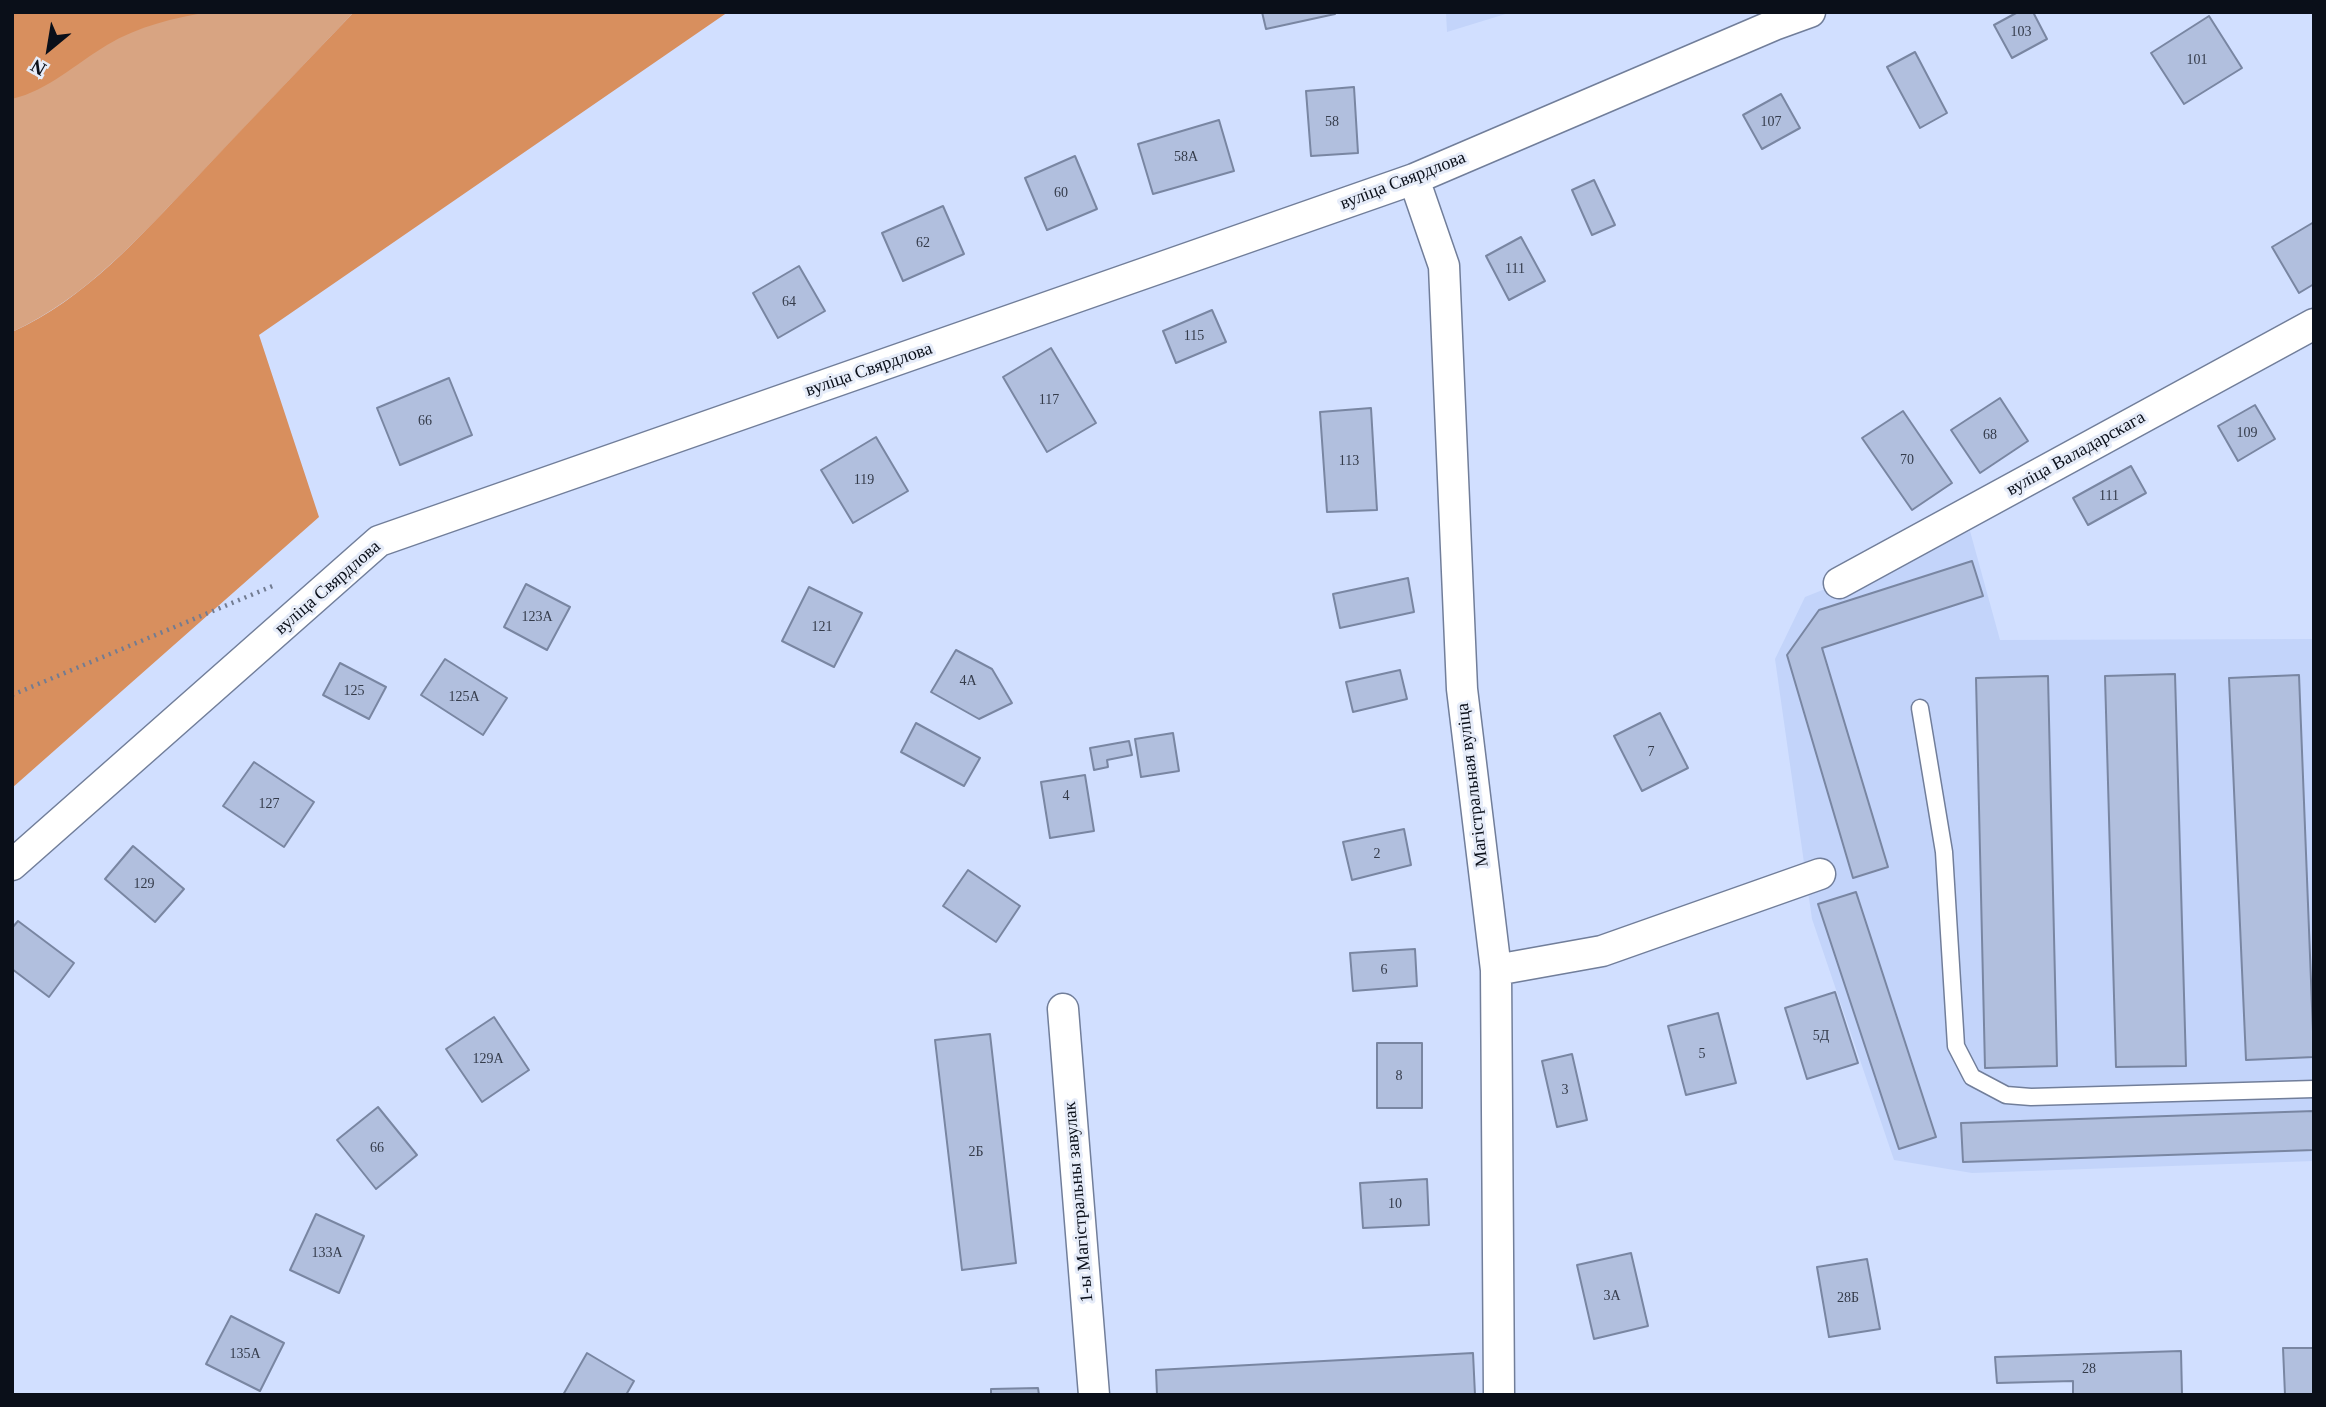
<!DOCTYPE html>
<meta charset="utf-8">
<style>
body{margin:0}
#map{position:relative;width:2326px;height:1407px;overflow:hidden;background:#d1dfff;font-family:Georgia,serif}
canvas{display:block}
.frame{position:absolute;inset:0;border:14px solid #0a0f19;pointer-events:none}
.north{position:absolute;left:14px;top:14px;width:70px;height:70px;-webkit-text-stroke:5px #e6ecf9;paint-order:stroke;rotate:210deg;font-size:19px;font-weight:700;line-height:28px;text-align:center;color:#0a0f19}
.north::after{content:'';display:block;margin:auto;width:24px;height:32px;background:#0a0f19;clip-path:polygon(50% 0,100% 100%,50% 72%,0 100%)}
</style>
<div id="map">
<canvas width="2326" height="1407"></canvas>
<div class="frame"></div>
<div class="north">N</div>
</div>
<script>
const ctx = document.querySelector('canvas').getContext('2d');
ctx.lineJoin = 'round';
function fillPath(path, color) {
  ctx.fillStyle = color;
  ctx.fill(path, 'evenodd');
}
function trace(path, color, width, dash) {
  ctx.strokeStyle = color;
  ctx.lineWidth = width;
  ctx.lineCap = dash ? 'butt' : 'round';
  ctx.setLineDash(dash || []);
  ctx.stroke(path);
}
function drawText(font, color, halo, rows, align = 'center') {
  ctx.font = font + ' Georgia,serif';
  ctx.lineWidth = 6;
  ctx.setLineDash([]);
  ctx.textBaseline = 'middle';
  ctx.strokeStyle = halo;
  ctx.fillStyle = color;
  for (const [text, x, y, turn = 0] of rows) {
    ctx.save();
    ctx.translate(x, y);
    ctx.rotate((+turn || 0) * Math.PI / 180);
    ctx.textAlign = isNaN(turn) ? turn : align;
    if (halo) ctx.strokeText(text, 0, 0);
    ctx.fillText(text, 0, 0);
    ctx.restore();
  }
}
fillPath(new Path2D(`
 M1446,12H1512L1447,32Z
 M1970,531L2000,640L2314,639V1161L1972,1173L1894,1160L1812,919L1775,659L1805,597Z`), '#c3d4fa');
fillPath(new Path2D(`
 M12,12H354C302,66 251,121 199,175C143,233 87,298 12,332Z`), '#d8a482');
fillPath(new Path2D(`
 M12,12H210C173,18 139,26 107,45C75,64 49,90 12,99Z
 M354,12H728L259,335L319,517L12,788V332C86,299 140,236 195,179C248,123 301,67 354,12Z`), '#d88f5e');
const building = new Path2D(`
 M1262,12H1334L1335,14L1266,29Z
 M2018,12H2033L2047,39L2012,58L1994,25Z
 M2209,16L2242,68L2184,104L2151,53Z
 M1915,52L1947,113L1920,128L1887,67Z
 M1354,87L1358,153L1311,156L1306,91Z
 M1781,94L1800,128L1762,149L1743,115Z
 M1219,120L1234,171L1153,194L1138,144Z
 M1075,156L1097,209L1047,230L1025,178Z
 M1594,180L1615,225L1592,235L1572,190Z
 M943,206L964,254L903,281L882,233Z
 M2314,222V284L2299,293L2272,247Z
 M1521,237L1545,281L1509,300L1486,256Z
 M799,266L825,311L778,338L753,293Z
 M1212,310L1226,342L1176,363L1163,331Z
 M1051,348L1096,423L1047,452L1003,377Z
 M449,378L472,435L400,465L377,408Z
 M2000,398L2028,441L1980,473L1951,430Z
 M2255,405L2275,439L2238,461L2218,426Z
 M1371,408L1377,510L1327,512L1320,412Z
 M1903,411L1952,483L1912,510L1862,438Z
 M876,437L908,491L853,523L821,470Z
 M2131,466L2146,493L2088,525L2073,498Z
 M1972,561L1983,596L1822,648L1888,867L1853,878L1787,655L1819,610Z
 M1408,578L1414,612L1340,628L1333,594Z
 M526,584L570,607L547,650L504,627Z
 M809,587L862,613L834,667L782,641Z
 M956,650L992,669L1012,703L979,719L931,692Z
 M445,659L507,698L483,735L421,695Z
 M340,663L386,687L369,719L323,695Z
 M1400,670L1407,699L1353,712L1346,682Z
 M2175,674L2186,1066L2116,1067L2105,676Z
 M2299,675L2314,1057L2246,1060L2229,678Z
 M2048,676L2057,1066L1985,1068L1976,678Z
 M1660,713L1688,768L1642,791L1614,736Z
 M916,723L980,758L964,786L901,752Z
 M1173,733L1179,771L1141,777L1135,739Z
 M1129,741L1132,755L1107,760L1108,767L1094,770L1090,748Z
 M254,762L314,802L284,847L223,806Z
 M1085,775L1094,831L1050,838L1041,782Z
 M1404,829L1411,865L1352,880L1343,842Z
 M133,846L184,889L155,922L105,879Z
 M968,870L1020,906L996,942L943,906Z
 M1856,892L1936,1137L1899,1149L1818,904Z
 M18,921L74,963L49,997L12,969V928Z
 M1415,949L1417,986L1353,991L1350,953Z
 M1835,992L1858,1063L1807,1079L1785,1008Z
 M1718,1013L1736,1083L1686,1095L1668,1026Z
 M494,1017L529,1070L482,1102L446,1049Z
 M990,1034L1016,1263L962,1270L935,1040Z
 M1377,1043H1422V1108H1377Z
 M1572,1054L1587,1120L1557,1127L1542,1061Z
 M378,1107L417,1155L376,1189L337,1140Z
 M2314,1111V1150L1963,1162L1961,1123Z
 M1427,1179L1429,1225L1363,1228L1360,1183Z
 M316,1214L364,1236L339,1293L290,1270Z
 M1631,1253L1648,1326L1594,1339L1577,1265Z
 M1867,1259L1880,1329L1829,1337L1817,1267Z
 M231,1316L284,1343L260,1391L206,1364Z
 M2283,1348H2314V1395H2285Z
 M2181,1351L2182,1395H2073V1381L1997,1383L1995,1357Z
 M587,1353L634,1381L626,1395H563Z
 M1473,1353L1475,1395H1157L1156,1370Z
 M1038,1388L1039,1395H991V1389Z`);
fillPath(building, '#b1bfde');
trace(building, '#7986a2', 2);
const service = new Path2D(`
 M1920,708L1944,852L1956,1046L1972,1077L2006,1095L2031,1097L2314,1089`);
const minor = new Path2D(`
 M1414,179L1444,266L1462,689L1496,970L1499,1395
 M1839,583L2314,324
 M12,865L379,541L1414,179L1774,25L1810,12
 M1496,970L1602,951L1820,874
 M1063,1009L1094,1395`);
trace(service, '#717e9a', 19);
trace(minor, '#717e9a', 33);
trace(new Path2D(`
 M12,695L275,585`), '#727c92', 4.5, [2, 5]);
trace(service, '#fff', 16);
trace(minor, '#fff', 30);
drawText('14px', '#343b4a', null, [
 ["103",2021,32],
 ["101",2197,60],
 ["58",1332,122],
 ["107",1771,122],
 ["58А",1186,157],
 ["60",1061,193],
 ["62",923,243],
 ["111",1515,269],
 ["64",789,302],
 ["115",1194,336],
 ["117",1049,400],
 ["66",425,421],
 ["109",2247,433],
 ["68",1990,435],
 ["70",1907,460],
 ["113",1349,461],
 ["119",864,480],
 ["111",2109,496],
 ["123А",537,617],
 ["121",822,627],
 ["4А",968,681],
 ["125",354,691],
 ["125А",464,697],
 ["7",1651,752],
 ["4",1066,796],
 ["127",269,804],
 ["2",1377,854],
 ["129",144,884],
 ["6",1384,970],
 ["5Д",1821,1036],
 ["5",1702,1054],
 ["129А",488,1059],
 ["8",1399,1076],
 ["3",1565,1090],
 ["66",377,1148],
 ["2Б",976,1152],
 ["10",1395,1204],
 ["133А",327,1253],
 ["3А",1612,1296],
 ["28Б",1848,1298],
 ["135А",245,1354],
 ["28",2089,1369]
]);
drawText('18px', '#0a0f19', '#e6ecf9', [
 ["вуліца Свярдлова",1403,181,-21],
 ["вуліца Свярдлова",869,370,-19],
 ["вуліца Валадарскага",2076,454,-29],
 ["вуліца Свярдлова",328,588,-41],
 ["Магістральная вуліца",1473,785,-97],
 ["1-ы Магістральны завулак",1079,1202,-95]
]);
</script>
